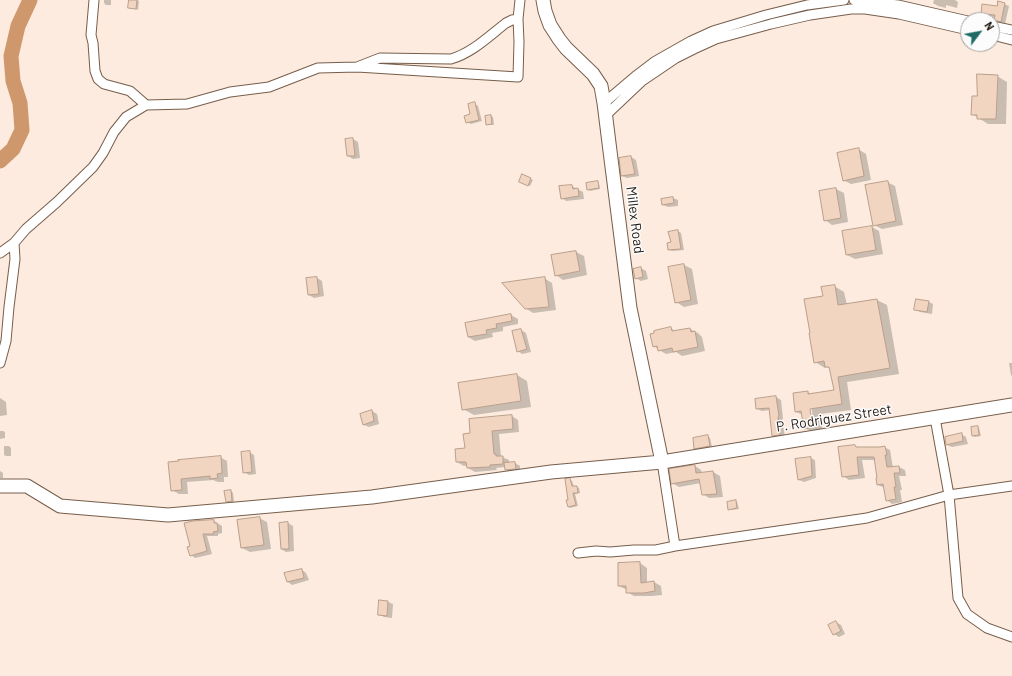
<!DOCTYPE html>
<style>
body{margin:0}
#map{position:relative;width:1012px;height:676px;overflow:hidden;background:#fcebde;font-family:Barlow,sans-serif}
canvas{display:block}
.north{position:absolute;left:960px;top:12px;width:40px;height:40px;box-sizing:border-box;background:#fcfcfc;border:1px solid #a5a19e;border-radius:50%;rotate:58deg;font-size:11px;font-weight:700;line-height:16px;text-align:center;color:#221811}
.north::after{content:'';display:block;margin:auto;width:14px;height:18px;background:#1e6a65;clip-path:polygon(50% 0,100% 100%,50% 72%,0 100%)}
</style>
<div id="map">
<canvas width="1012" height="676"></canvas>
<div class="north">N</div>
</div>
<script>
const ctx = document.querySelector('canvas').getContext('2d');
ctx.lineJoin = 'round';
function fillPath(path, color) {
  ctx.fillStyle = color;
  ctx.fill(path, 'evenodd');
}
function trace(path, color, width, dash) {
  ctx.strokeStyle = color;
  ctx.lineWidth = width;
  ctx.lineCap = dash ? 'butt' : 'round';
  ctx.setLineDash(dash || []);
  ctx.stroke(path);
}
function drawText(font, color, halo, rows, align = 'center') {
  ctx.font = font + ' Barlow,sans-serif';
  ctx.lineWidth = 3;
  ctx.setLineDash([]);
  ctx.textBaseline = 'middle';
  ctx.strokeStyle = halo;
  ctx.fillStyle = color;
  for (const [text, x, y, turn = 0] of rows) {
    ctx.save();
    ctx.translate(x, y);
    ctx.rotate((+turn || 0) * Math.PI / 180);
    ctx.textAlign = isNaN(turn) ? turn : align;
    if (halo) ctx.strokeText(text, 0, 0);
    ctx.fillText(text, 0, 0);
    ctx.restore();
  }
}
fillPath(new Path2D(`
 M104,0H111V5H106L104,3Z
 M130,0H137L139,1L138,10L129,7Z
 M934,0H955L958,2L957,8L946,5V8L938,6L933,3Z
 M1004,4L1009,6L1005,24L995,20L996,17L987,16L982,13Z
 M997,76L1007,82L1006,124H988L972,114L978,97Z
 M475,104L478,106L482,121L471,124L467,122L472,115Z
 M491,116L493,117L494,125H489L487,124Z
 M353,139L358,142L360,158L353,159L348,156L346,140Z
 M858,149L866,154L871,180L851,184L843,180Z
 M631,157L636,160L639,176L627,178L622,176Z
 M531,179L533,180L530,186L522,183Z
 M887,182L895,186L903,225L882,229L874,225Z
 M597,183L599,184L600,189L590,191L588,189Z
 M572,186L583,192L584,199L566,201L562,198Z
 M836,189L844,193L848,222L832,225L825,220Z
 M673,198L678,200V206L668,207L663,205Z
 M872,227L879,231L883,254L855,259L847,255Z
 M678,231L681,233L684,250L672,251L668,249Z
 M576,252L584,256L587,275L563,280L556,275Z
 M684,265L692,269L698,304L684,307L676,302Z
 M641,268L646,271L648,279L641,281L636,278Z
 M317,278L322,281L324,296L314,298L309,295Z
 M544,278L552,283L556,310L533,313L525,308Z
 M834,286L844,292L847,305L877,300L887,305L899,374L847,382L851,410L820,414L823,432L815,434L805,428L803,415L796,412L808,392L811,394L835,391L831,369L827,367L825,368L815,362L824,297ZM809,404H811L813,418H811Z
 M929,302L933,304L932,314L920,312L915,309Z
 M511,315L518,319V324L503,327V331L492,333L493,337L475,341L468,337Z
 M671,328L676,332L690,329L698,333L702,337L705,351L682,356L676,352L666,354L659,350L654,346Z
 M521,330L526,333L531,352L522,354L518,351Z
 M1009,363H1012V376L1011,375Z
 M517,375L527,381L531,407L474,415L463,409Z
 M776,397L781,400L783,419H782L785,437L778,438L773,435L770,410L762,411L757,409Z
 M0,398L6,402L7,415L0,416Z
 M372,411L377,414L379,424L369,427L364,425L361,415Z
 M512,416L518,420L519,432L499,434L501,457H502L509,460V464L515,463L520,466V471L510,473L506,470L505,467L496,468L497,470L475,472L468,468V465L464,466L457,462L466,449L471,434Z
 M977,427L979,428L981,436L975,437L973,436Z
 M0,431H3L5,432V438L0,439Z
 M961,434L966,437L968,444L952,447L947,445Z
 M708,436L710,438L712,447L697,449L695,448Z
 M4,446H9L11,448V456H6L4,455Z
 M855,446L859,448L884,447L890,450L893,468L899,467L905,470L906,476H899L902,490H900L902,502L892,504L887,500L885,488L878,485L875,460H862L865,478L849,480L843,476Z
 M249,452L254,455L256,474L249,475L244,472Z
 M220,457L227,461L228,477H224V482H218L213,480L187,482L188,494H179L172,490L180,462Z
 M810,458L815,460L816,478L804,482L799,480Z
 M695,466L701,470L702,473L713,472L720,476L723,497L709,498L703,494L701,483L679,487L672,483Z
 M0,471L3,473V478H0Z
 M570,479L572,481L574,487H577L579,488L580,493L575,494L578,506L570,508L568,506Z
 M231,491L233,493L234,502H229L227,501Z
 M735,501L737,502L739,509L731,510L729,509Z
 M259,518L267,522L271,549L250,552L242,548Z
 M214,521L222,526V533L218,534V536H207L212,554L195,558L191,555L192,547Z
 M288,523L293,526L294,551L286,552L281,549Z
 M640,563L647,568V583L654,582L661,586L662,595L652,596H634L627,592V590L619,586Z
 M302,570L306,573L309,580L292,585L288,582Z
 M380,601L388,602L393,604L392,618L384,617L379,614Z
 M836,622L841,625L845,634L839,637L834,634Z`), '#0003');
trace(new Path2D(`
 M0,161L13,149L22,130L20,103L13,81L11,56L18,26L30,0`), '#cf976c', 15);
const building = new Path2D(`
 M129,0H137L136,9L128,8Z
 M998,1L1005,3L1001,22L994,20L995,15L981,14L982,4L997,6Z
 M977,74L998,75L996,119H977V115H971L972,96H977Z
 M475,102L479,120L466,123L464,116L470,114L468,104Z
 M491,115L492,124L486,125L485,116Z
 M353,138L355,156H347L345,139Z
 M859,148L864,176L843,181L837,153Z
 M631,156L635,174L621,176L619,158Z
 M522,174L531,178L528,186L519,182Z
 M598,181L599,188L587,190L586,183Z
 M888,181L896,221L873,226L865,185Z
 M572,185L573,189L578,188L579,196L561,199L559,186Z
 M836,188L841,218L824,221L819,191Z
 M673,197L674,203L662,205L661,199Z
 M872,226L876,250L846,255L842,231Z
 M678,230L681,249L668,250L667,243L671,242L668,232Z
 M576,251L580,271L555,276L551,255Z
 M684,264L691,300L675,303L668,267Z
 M641,267L643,277L635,279L633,269Z
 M317,277L319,294L308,295L306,278Z
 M545,277L549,307L525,309L502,283Z
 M835,285L838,305L877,299L890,368L838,377L842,404L810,409L813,427L804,429L801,411L795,412L793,393L808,391V394L834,390L829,367H825L824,361L814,363L809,333H810L804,299L823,296L821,287Z
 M916,299L929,301L927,312L914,310Z
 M511,314L512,321L496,324L497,328L486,330L487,334L468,337L465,323Z
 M671,327L672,331L690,328L691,332L695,331L698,347L673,352L672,348L658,351L657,346L653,347L650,334L654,333V331Z
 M521,329L527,349L517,352L512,331Z
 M517,374L521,401L462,410L458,383Z
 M776,396L779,416L778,417L780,435L772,436L769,408L756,409L755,399Z
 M372,410L374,421L363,425L360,414Z
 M512,415L513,429L492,431L494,454H496V456H503V464L490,465V467L467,468L466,462H456L455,449L465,448L463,434L470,433L469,419Z
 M978,426L979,435L972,436L971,427Z
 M962,433L963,441L946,445L945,437Z
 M708,435L710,446L694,449L693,438Z
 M855,445L856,447H880L885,446L887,455H885L887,467L899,466L900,473H894L896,487H894L896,499L886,501L883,484L877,485L876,478H877L874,457H857L859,475L842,477L838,447Z
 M250,451L252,472L243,473L241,452Z
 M221,456L222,473L217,474L218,478L210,479V476L181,479L182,490L171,491L168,462L179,461L178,460Z
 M811,457L812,476L798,480L795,459Z
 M515,462L516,469L505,470L504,463Z
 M695,465L696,473L713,471L717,494L702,495L699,479L671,484L669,469Z
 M570,478L572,486H577L578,493H573L576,505L568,507L566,500H568L565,479Z
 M231,490L232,501L226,502L224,491Z
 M736,500L737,508L728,510L727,502Z
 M260,517L264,545L241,548L237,520Z
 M214,520V523H217L218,531L213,532L214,534H203L207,551L190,556L187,547L190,546L184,523L193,521Z
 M288,522L289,549H281L279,523Z
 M640,562L641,583L654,581L655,591L644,593H626V586H618V563Z
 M302,569L304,578L287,582L284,573Z
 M379,600L388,601L387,616L378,615Z
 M836,621L841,631L833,635L828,625Z`);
fillPath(building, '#f1d5c0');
trace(building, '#ba9f8b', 1);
const street = new Path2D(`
 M94,0L91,35L93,43L95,71L98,79L104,84L130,91L146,105
 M854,0L898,5L968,21
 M518,19L520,0
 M992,26L1012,30
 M992,35L1012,40
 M604,103L637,75L654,62L691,41L713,31L766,15L807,5L844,0
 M605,116L642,81L676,58L694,49L716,39L771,24L810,15L851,9H865L899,14L968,30
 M0,253L14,243L26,229L57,202L93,167L103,153L114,132L126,117L146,105L187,104L230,92L269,87L318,68L357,67L380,58L451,59C472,53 489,36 506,23L512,20L518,19L519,42L518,77L357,67
 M0,363L6,341L9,307L15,259L14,243
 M935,418L949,495L958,598L967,614L987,628L1012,637
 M662,462L675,546
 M578,553L596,551L610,552L634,550H656L675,546L867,518L949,495L1012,486`);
const secondary = new Path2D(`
 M543,0L545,11L550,25L559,39L566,48L593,74L601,86L604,103L611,159L630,308L662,462
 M0,486H27L60,506L168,515L372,497L551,472L662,462L1012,405`);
trace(street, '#775e4c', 11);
trace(secondary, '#775e4c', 15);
trace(street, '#fff', 9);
trace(secondary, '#fff', 13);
drawText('14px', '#221811', '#fcfcfc', [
 ["Millex Road",635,220,83],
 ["P. Rodriguez Street",834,418,-9]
]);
</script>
